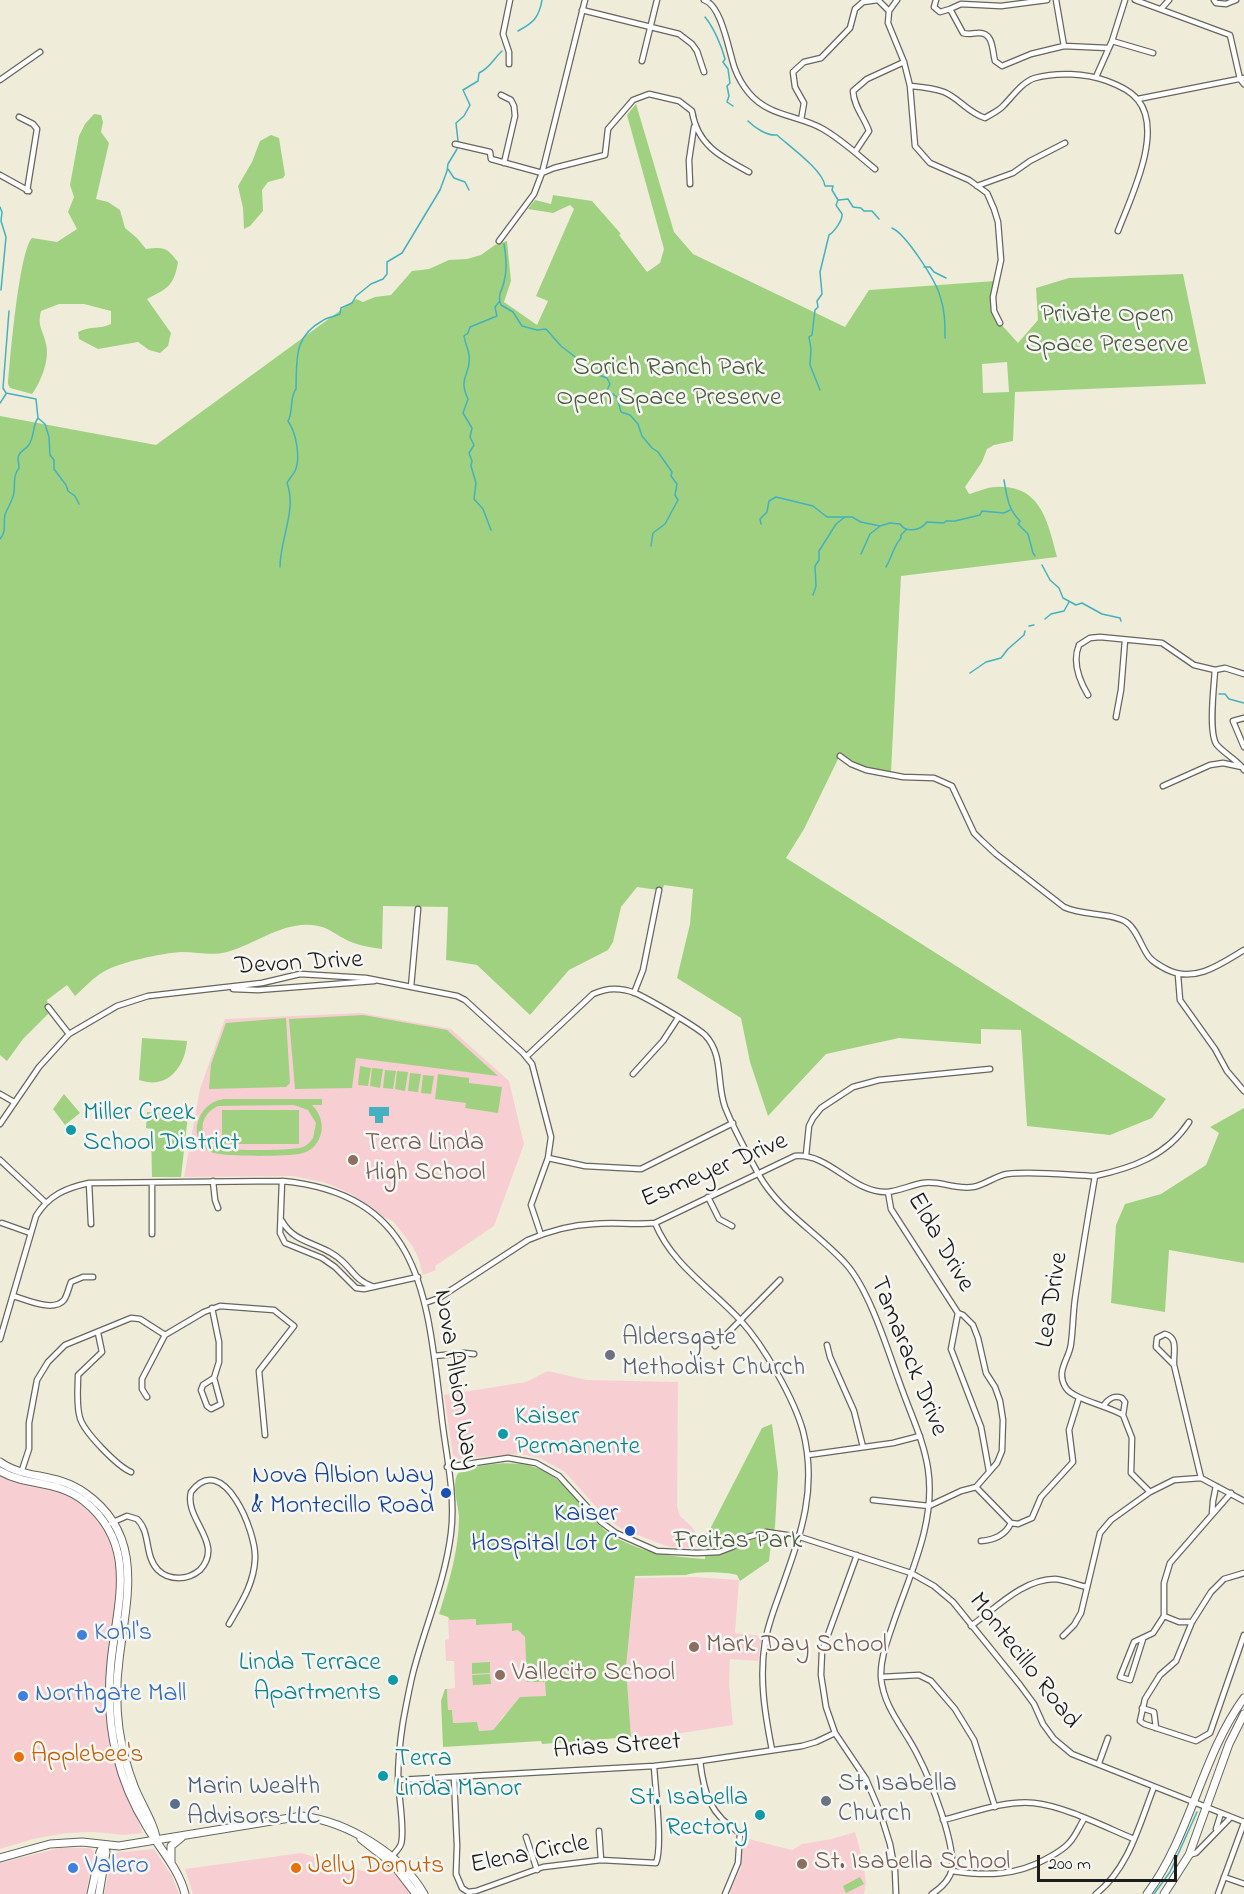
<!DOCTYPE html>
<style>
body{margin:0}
#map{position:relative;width:1244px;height:1894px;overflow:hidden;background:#f0ecda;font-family:"Indie Flower",sans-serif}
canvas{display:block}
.scale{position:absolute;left:1037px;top:1855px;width:140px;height:27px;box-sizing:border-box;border:3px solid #1c1c1c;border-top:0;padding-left:8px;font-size:18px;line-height:21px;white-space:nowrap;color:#1c1c1c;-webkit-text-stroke:4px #f6f6f2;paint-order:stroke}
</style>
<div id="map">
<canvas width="1244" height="1894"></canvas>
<div class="scale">200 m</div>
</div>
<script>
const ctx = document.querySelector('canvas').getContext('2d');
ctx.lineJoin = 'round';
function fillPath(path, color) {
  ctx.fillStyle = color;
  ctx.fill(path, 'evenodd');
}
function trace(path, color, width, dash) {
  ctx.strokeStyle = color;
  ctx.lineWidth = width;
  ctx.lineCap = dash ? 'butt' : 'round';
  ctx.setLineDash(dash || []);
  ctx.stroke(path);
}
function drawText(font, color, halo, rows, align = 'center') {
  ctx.font = font + ' "Indie Flower",sans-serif';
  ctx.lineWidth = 5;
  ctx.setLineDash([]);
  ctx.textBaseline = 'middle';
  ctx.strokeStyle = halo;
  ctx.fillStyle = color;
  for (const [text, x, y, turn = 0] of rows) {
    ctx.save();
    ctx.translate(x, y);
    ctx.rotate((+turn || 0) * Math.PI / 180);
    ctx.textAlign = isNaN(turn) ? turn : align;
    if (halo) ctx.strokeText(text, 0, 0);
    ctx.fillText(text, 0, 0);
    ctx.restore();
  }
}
fillPath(new Path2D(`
 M361,1013L451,1029L509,1081L524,1144L494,1226L435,1266L436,1270L423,1275L418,1257L413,1247L393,1221L385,1218L353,1195L336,1187L323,1182L292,1176L184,1177L200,1089L225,1019Z
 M548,1371L587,1380L678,1382L677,1506L680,1516L692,1527L699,1538L700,1548L669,1547L622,1529L605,1517L565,1472L540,1458L521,1454L456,1459L453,1454L444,1395L526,1382Z
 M0,1475L21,1484L57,1490L74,1498L98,1520L112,1544L117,1562V1591L107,1673L121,1780L143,1833L124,1835L94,1832L66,1833L33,1839L0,1849Z
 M694,1577L739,1580L735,1633L762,1636L758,1661L730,1659L729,1683L733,1725L669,1735L631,1737L626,1667L635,1578Z
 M448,1619H476L477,1625L512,1623L525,1637L526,1649L544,1648L546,1696L504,1715L493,1730L478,1731L477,1722L453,1723L452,1710H448L447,1689L455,1688L454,1661H446L445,1640L449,1639Z
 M855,1832L863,1861L866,1883L864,1894H731L730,1891L741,1868V1842L745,1838L792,1850L802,1844L832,1839Z
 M60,1848H90L94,1852L86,1894H0V1863Z
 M154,1849L172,1876L179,1894H104L113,1853Z
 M301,1853L366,1872L380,1860L391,1866L413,1894H193L185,1869Z`), '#f7cfd3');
fillPath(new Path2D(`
 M636,104L674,232L693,254L845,327L869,290L995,281L994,311L1000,323L1018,343L1038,320L1036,288L1069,278L1183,274L1206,384L1015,392L1013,441L994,445L987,449L982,462L965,487L969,494C977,492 987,487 996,487C1041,484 1048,523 1057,557L901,576L891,772L850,765L839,757L804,829L786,858L1166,1099L1152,1118L1110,1135L1027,1126L1021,1030L981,1029V1044L899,1038L826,1054L768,1116L750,1062L741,1018L677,978L690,924L693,889L664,885L663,888L659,890L637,887L621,907L613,942L608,950L569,970L530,1015L477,965L446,960L448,907L383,906L382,949C368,947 355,945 343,938C335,934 327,927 318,926C285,919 257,944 227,952C212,956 198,952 182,952C162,953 120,962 103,972C93,978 84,988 75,996L67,985L47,1000L48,1007L51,1011L23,1039L7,1061L0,1055V416L156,445L356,299L363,302L375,297L391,295L412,271L429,269L449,260L467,259L481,255L495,245L507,241L511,281L504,302L537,325L548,301L536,296L574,209L570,205L553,213L528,209L535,200L551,204L553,195L592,201L621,234L619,235L647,272L660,263L664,249L627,115ZM1007,362L1009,392L983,393L982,364Z
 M94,114L101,115L103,122L101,132L109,143L96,199L108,202L120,210L125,228L137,238L146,249C165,247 166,247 178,262C174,286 168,288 147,299L171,333L168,346L160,353L149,350L138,342L98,349L79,339L78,332C91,325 99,330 111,324V311L84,304H59L41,311C37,327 43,329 46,344C50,359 41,382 32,394L10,388L8,384C10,360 19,251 32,238L57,242L77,229L68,212L74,197L70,185L79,136L85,124Z
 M271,135L279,138L285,175L283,178L268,182L262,190L263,211L250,226L244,229L243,208L238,186L252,162L260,141Z
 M363,1015L447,1030L498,1076L356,1058L352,1088L295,1089L289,1019Z
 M286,1018L290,1083L286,1087L209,1089L211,1064L226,1023Z
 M142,1038L187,1041C185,1067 168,1090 139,1080Z
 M360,1066L371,1068L368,1086L358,1085Z
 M372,1068L383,1069L380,1088L370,1086Z
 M385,1070L396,1071L393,1089L383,1088Z
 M397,1071L408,1072L405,1091L395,1089Z
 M410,1073L421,1074L418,1092L408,1091Z
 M438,1074L469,1078V1083L502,1087L498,1113L465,1108L466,1103L435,1099Z
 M423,1075L434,1076L431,1094L421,1093Z
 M64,1094L80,1113L65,1125L53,1109Z
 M224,1099H322V1105H312C321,1114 325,1127 319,1139C316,1146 310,1151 303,1153C291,1157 221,1157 211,1152C185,1138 198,1102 224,1099ZM294,1105L308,1110L316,1123L313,1138C310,1142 308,1145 303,1147C294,1151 223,1151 215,1147C206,1142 201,1133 203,1123C205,1115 210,1110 218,1106Z
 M1244,1108V1263L1169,1250L1165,1312L1111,1303L1116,1225L1125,1204L1161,1194L1206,1165L1219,1133L1210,1127Z
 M222,1110H299V1144H222Z
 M147,1112L188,1115L181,1177H152L151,1129L146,1128Z
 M772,1424L778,1473L775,1527L772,1536L769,1561L740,1581L737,1575C725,1572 698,1571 686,1575L635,1576L626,1667L631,1737L542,1744L541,1741L443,1747L441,1701L445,1689H447L448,1710H452L453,1723L477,1722L479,1731L493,1730L520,1697L546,1696L545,1682H527L525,1637L518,1630L512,1631V1623L476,1625V1619L450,1620L448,1617L439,1614C449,1582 459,1550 459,1516C458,1505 452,1486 457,1475C462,1466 477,1467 486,1465C531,1459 552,1469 581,1504C590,1516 600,1528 613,1536C646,1554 668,1556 705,1559V1534L709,1531L762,1428Z
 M490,1662V1673L472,1674V1663Z
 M490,1674L491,1684L473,1685L472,1675Z
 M860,1877L864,1884L846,1893L843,1886Z`), '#a0d181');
fillPath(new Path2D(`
 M369,1107H389V1116H383V1123H375V1116H369Z`), '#43b1bf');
trace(new Path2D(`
 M705,17C714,28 722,47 725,59L723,62L728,69L730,83L727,86L729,96L727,102L733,106
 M518,31C533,23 539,18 542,0
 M748,121C755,128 767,136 777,135C789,146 823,170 825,186H833L832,190L838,200L836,205C837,207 841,212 842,214C843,220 834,232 829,235L820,272L822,294L817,301L818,307L815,310L812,335L809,337L811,349L810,365L820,390
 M458,141L456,123L464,116L470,105L463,90L478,81L479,73C491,67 493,59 502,51
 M448,169L454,178L465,182L469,190
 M839,200L848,199L853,207L861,208L864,211H872L879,219
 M0,207L2,212L1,221L6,237L1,290
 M892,228C906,234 936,281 940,296C945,310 945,324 945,338
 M504,244C506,255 507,271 504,282C502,291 497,295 501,305L513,312L522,326L537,330L546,329L561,346L587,366L590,372L607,378L610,384L607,390L617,397L621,412L630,415L638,424L642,436L652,448L658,452L672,472L671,476L677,484L675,495L678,500L665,524L653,533L651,546
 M924,267H930L934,272L946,278
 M9,311L3,388L6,393L36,399L38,418L45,424L49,437L50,455L54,460V469L66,485L68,491L75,496L79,504
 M0,403L6,394
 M1004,480C1007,497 1008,509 1020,521L1018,524L1028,534L1033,553L1035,556
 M761,524L760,519L767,512L769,501L776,497L813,506L827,517H852L861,522L880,526L890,523L900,524C906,533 920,531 927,522L944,523L946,521H955L980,515L982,511L1004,513L1010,510
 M491,530L483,509L474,499L476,483L471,466L472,461L469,453L474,445L470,437L472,428L463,413L468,399C457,376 472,375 469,355C468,348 465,343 464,336L468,333L470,327L497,316L495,307L499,302
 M0,539C7,531 3,524 5,515C7,508 13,501 14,492C15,483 13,475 19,468C19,464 18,461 18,458C19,451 25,450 28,446C35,437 32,426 38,418
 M861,554L870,534L879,527
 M1042,565L1050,580L1059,588L1063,598L1076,605L1082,603L1102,614L1120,618L1121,621
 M280,567C280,539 297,510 287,483C289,479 293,475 295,471C301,458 296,432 288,421C294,410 289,398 296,389C297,360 293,337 322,321C327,317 334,317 340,314L341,308L352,303L356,296L371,284L383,279L387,274V262L402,253L440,190L447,171L448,164L457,149
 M886,567C892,557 893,547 901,538V535L906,530
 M813,595L816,586L815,566L819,560V551L836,524L845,517
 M1045,619L1051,614L1064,611L1069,602
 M1029,626L1034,625
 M970,673L986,662L1001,658L1008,649L1024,635L1025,631
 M1219,694H1225L1229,699L1244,703
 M1154,1894L1170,1872L1197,1812`), '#43b1bf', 1.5);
const street = new Path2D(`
 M704,0C722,5 729,53 735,69C738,77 744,87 749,93C769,117 799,115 823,129C842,140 858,155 875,169
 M897,0L889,11L888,23L904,62L910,86L915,146L930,163L969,180L987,193L994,209L998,222L1001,260L993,297L994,311L1000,323
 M936,0L934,7L940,12L950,9L961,4L1001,6L1047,0
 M1056,0L1064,46
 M1135,0L1230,35L1240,79L1244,84
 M1214,0L1216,3L1226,4L1236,0
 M950,9L963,33C969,35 972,33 978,33C994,32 992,51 995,61L1002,66L1031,54L1064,46L1108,48
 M1161,9L1169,0
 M582,10L679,34L692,44L697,51L704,72
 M1112,41L1153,53
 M642,61L657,0
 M509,64V52L503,34L510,0
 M1096,77L1112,41L1125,0
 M0,80L40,52
 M910,86C921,87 933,88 944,92C959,98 968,113 985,118C991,114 999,111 1004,105C1013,96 1022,82 1035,78C1056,72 1086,73 1107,81C1118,85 1131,91 1138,100C1164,132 1130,199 1118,231
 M501,95L511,100L514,106L515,116L504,163
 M1138,99L1244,78
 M19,117L33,124L37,129L27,191
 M801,120L804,103L795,87L793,72L804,62L821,58L850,28L855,9L863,2L878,0L889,11
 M455,144L490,152L491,159L542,173L554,168L605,155L608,129L633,100L649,94L679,101L692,111C697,145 721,157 749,172
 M855,152L869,131C864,117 854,107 853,91L867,79L904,62
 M0,175L29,191
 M690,184L689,160L694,127
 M977,186L1013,173L1030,161L1065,143
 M499,241L534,194L542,173L585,0
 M1215,670C1214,686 1208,734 1217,745C1224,753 1234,758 1242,767
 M1088,695C1079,680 1072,662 1079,645L1090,638L1100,637L1162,643L1194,665L1215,670L1225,668L1244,674
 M1116,717L1121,690L1125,640
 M1244,718L1233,721L1244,747
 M840,756L851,764L866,770L903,777L934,778L952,786L974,833L981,840L996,854L1064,907C1082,916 1110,912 1126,922C1137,929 1141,947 1149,957C1154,963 1160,966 1168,970C1195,983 1221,964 1244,950
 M1163,786L1210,765L1223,763L1242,767L1244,770
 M1178,975L1180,1000L1215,1049L1227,1071L1244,1091
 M411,987L418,909
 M233,989L258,990L374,981
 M634,993L643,970L659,890
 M48,1007L69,1034
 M527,1056L593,994C600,991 607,989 614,989C620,989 630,991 635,993C649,999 695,1026 705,1035C724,1055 716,1082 725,1107C734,1130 747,1153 759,1175C779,1211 818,1233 846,1264C871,1292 889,1355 903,1392C912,1417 924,1442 928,1469C936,1521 911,1572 894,1621C888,1639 880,1658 881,1678C884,1709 905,1729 918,1756C931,1781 955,1842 952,1869C950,1880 941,1888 932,1894
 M633,1074L663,1041L678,1018
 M0,1094L14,1102
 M0,1124L39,1067L69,1034L117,1006L148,996L262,983L300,974L366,978L457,996L465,1000L523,1053L532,1064L551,1137L548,1158L531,1205L541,1235
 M806,1155L809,1126L813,1118L821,1108L853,1087L879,1080L990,1069
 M548,1158L585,1166L641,1169L733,1123
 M0,1160L45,1202
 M1095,1176C1088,1217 1081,1258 1075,1299C1073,1314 1073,1329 1071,1344C1069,1360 1055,1371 1066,1388C1073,1399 1108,1406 1123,1415L1132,1438L1131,1473L1150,1492L1174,1480L1201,1478L1244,1501
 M213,1181L215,1200L218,1208
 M282,1181L280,1233L285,1243L322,1258L335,1267L356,1288L364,1289L418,1277
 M89,1183L91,1224
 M152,1183V1234
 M708,1197L719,1219L732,1226
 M282,1221C295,1245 322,1242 342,1261C355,1273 355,1280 374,1287
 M2,1223L30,1233
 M655,1223C672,1265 712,1289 741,1321C764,1346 794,1399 803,1431C818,1490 800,1536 781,1590C775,1607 768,1624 765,1642C759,1679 765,1714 772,1750
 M13,1296C25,1299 53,1313 64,1300C67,1296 69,1287 71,1282L83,1277H93
 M425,1303L439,1298L528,1240C549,1231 570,1225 593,1224C614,1222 634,1225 655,1223L795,1156C830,1153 852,1193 887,1192C899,1191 911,1185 923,1183C939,1180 955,1190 973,1187C985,1185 995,1176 1007,1174C1033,1171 1068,1175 1095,1176C1132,1168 1167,1156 1189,1122
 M212,1308L219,1342V1362L214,1378L221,1404L211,1409L207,1406L201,1390L203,1385L214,1378
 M958,1313L951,1349L981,1427L989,1471
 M98,1333L102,1352L78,1375C78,1389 76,1405 80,1418C84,1432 117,1466 131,1472
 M1165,1334C1179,1338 1173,1353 1174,1365L1156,1347L1157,1338Z
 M0,1339L36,1216C49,1195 66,1188 89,1183L282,1181C422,1194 427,1298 441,1411C445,1451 456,1493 451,1533C445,1582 425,1626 413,1673C409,1689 406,1706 403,1722C400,1741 398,1762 398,1781C399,1797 405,1831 401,1844C399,1850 393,1854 390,1859
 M827,1345L830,1357L854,1411L863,1447
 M715,1346L780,1280
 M434,1356L464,1353L474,1354
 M1174,1365L1201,1478
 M147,1397L142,1389V1379L165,1335
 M1104,1405C1109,1398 1114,1395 1122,1398L1125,1402L1123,1415
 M808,1455L893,1443L920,1436
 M447,1467L508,1458L536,1463L559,1476L601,1522L616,1533L657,1551L697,1553L719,1552L732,1547L748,1537L766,1532L800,1537L911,1573L934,1586L953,1602L1020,1685L1034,1704L1043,1724L1054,1739L1072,1754L1244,1822
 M21,1473L29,1449V1423L37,1380L48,1362L65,1345L131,1318L140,1319L165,1335L204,1312L220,1306L274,1310L294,1326L259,1371L265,1435
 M976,1487L1011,1523L1018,1524L1032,1518L1041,1497L1073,1462L1069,1430L1079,1398
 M873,1500L929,1506L961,1491L976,1487L997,1463L1002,1451L1003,1420L1000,1401L995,1387L986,1373L978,1338L973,1325L963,1315L958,1313L891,1209L888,1192
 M1212,1514L1213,1501L1216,1486
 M111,1523L127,1516L137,1519C151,1532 144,1556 158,1570C163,1575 171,1578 179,1578C187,1578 194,1575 200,1570C225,1543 184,1520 191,1492C223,1449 257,1533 255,1559C254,1584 241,1603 229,1624
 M981,1541C994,1540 1005,1536 1011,1523
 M857,1555L822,1651L821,1675L826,1707L835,1733L866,1779L880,1812L890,1844L895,1871L896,1894
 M1244,1573L1224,1579L1211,1592L1192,1622L1176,1661L1160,1675L1145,1699L1140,1721L1144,1724L1196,1741L1210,1733L1244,1635
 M1164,1616L1179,1622H1192
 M971,1626C996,1608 1023,1579 1055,1579C1066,1580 1077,1585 1087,1587
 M1063,1636L1074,1625L1081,1613L1100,1533L1111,1520L1150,1492
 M1143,1639L1130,1680L1120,1677L1134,1642L1153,1633L1164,1616V1583L1170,1563L1231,1493
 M881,1677L919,1675L931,1681L955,1709L974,1740L995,1807
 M1142,1708L1154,1712L1156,1728
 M700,1761C704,1794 710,1815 740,1833L738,1863L725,1894
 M1099,1763L1108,1738
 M454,1778L457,1846L456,1874L462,1888L468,1892L476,1891L543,1867L601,1860L656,1863C663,1845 655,1787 654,1766
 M398,1780L654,1766L700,1761L802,1746L816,1742L835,1733
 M943,1820C972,1813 1004,1800 1034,1803C1064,1806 1105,1827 1134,1839
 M1216,1829L1221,1813
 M599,1831L601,1860
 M526,1837L537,1870
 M1189,1855L1196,1853L1231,1817
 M952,1871C985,1876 1016,1876 1046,1859C1055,1854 1063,1850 1069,1843C1075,1837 1079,1827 1084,1819
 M1224,1877L1244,1884
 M1096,1894C1129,1868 1139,1825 1154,1787
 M1218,1894L1244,1823`);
const secondary = new Path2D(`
 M0,1462C25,1480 56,1472 85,1493C146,1536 126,1599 119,1660C116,1683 116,1706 119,1729C122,1749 127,1768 134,1786C139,1800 157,1829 156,1840
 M0,1471C27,1487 56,1479 84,1501C139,1545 117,1603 111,1662C108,1693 109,1726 117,1756C123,1781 134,1806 147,1827C160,1849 179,1869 185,1894
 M361,1839L393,1864L416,1894
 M0,1858L50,1844L82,1842L119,1846L302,1816C348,1822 401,1854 424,1894
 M171,1863V1846L182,1837
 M91,1894L100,1852L104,1845
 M99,1894L106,1852L104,1845
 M1147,1894C1191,1835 1201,1757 1244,1698
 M1164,1894L1189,1855L1229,1744L1244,1714`);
trace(street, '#66655e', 7);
trace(secondary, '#66655e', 9);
trace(street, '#fff', 4.5);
trace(secondary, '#fff', 7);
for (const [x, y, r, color] of [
 [71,1130,6,"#0f9aa8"],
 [353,1160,6,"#8d6e63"],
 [610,1355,6,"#6b7280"],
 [503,1434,6,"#0f9aa8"],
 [446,1493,6,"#1a4fb4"],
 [630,1531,6,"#1a4fb4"],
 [82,1635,6,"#3f7fe0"],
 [694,1647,6,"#8d6e63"],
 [500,1675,6,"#8d6e63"],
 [393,1680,6,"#0f9aa8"],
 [23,1696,6,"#3f7fe0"],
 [19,1757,6,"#e8710a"],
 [383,1776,6,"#0f9aa8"],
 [826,1801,6,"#6b7280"],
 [175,1804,6,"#5c6f8a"],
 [760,1815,6,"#0f9aa8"],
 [802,1864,6,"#8d6e63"],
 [73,1868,6,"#3f7fe0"],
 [296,1868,6,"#e8710a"]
]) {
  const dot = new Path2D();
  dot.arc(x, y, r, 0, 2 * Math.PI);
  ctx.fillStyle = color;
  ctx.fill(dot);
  trace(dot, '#f6f6f2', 2);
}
drawText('26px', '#4a5b3f', '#f6f6f2', [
 ["Private Open",1107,317],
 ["Space Preserve",1107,347],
 ["Sorich Ranch Park",669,370],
 ["Open Space Preserve",669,400],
 ["Freitas Park",738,1543]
]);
drawText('26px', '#1c1c1c', '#f6f6f2', [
 ["Devon Drive",299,965,-3],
 ["Esmeyer Drive",715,1172,-23],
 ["Elda Drive",939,1243,60],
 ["Lea Drive",1054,1300,-81],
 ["Tamarack Drive",907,1357,68],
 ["Nova Albion Way",454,1380,81],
 ["Montecillo Road",1023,1662,52],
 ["Arias Street",617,1748,-4],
 ["Elena Circle",530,1856,-11]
]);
drawText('26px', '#0d838f', '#f6f6f2', [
 ["Miller Creek",83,1115],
 ["School District",83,1145],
 ["Kaiser",515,1419],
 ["Permanente",515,1449],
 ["Linda Terrace",381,1665,"right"],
 ["Apartments",381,1695,"right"],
 ["Terra",395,1761],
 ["Linda Manor",395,1791],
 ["St. Isabella",748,1800,"right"],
 ["Rectory",748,1830,"right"]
], 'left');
drawText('26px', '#785e54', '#f6f6f2', [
 ["Terra Linda",365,1145],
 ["High School",365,1175],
 ["Mark Day School",706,1647],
 ["Vallecito School",512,1675],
 ["St. Isabella School",814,1864]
], 'left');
drawText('26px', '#5b616d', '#f6f6f2', [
 ["Aldersgate",622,1340],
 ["Methodist Church",622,1370],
 ["St. Isabella",838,1786],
 ["Church",838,1816]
], 'left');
drawText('26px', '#164399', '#f6f6f2', [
 ["Nova Albion Way",434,1478],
 ["& Montecillo Road",434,1508],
 ["Kaiser",618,1516],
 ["Hospital Lot C",618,1546]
], 'right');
drawText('26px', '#366cbe', '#f6f6f2', [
 ["Kohl's",94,1635],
 ["Northgate Mall",35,1696],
 ["Valero",85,1868]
], 'left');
drawText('26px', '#c56008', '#f6f6f2', [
 ["Applebee's",31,1757],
 ["Jelly Donuts",308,1868]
], 'left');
drawText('26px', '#4e5e75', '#f6f6f2', [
 ["Marin Wealth",187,1789],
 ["Advisors LLC",187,1819]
], 'left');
</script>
